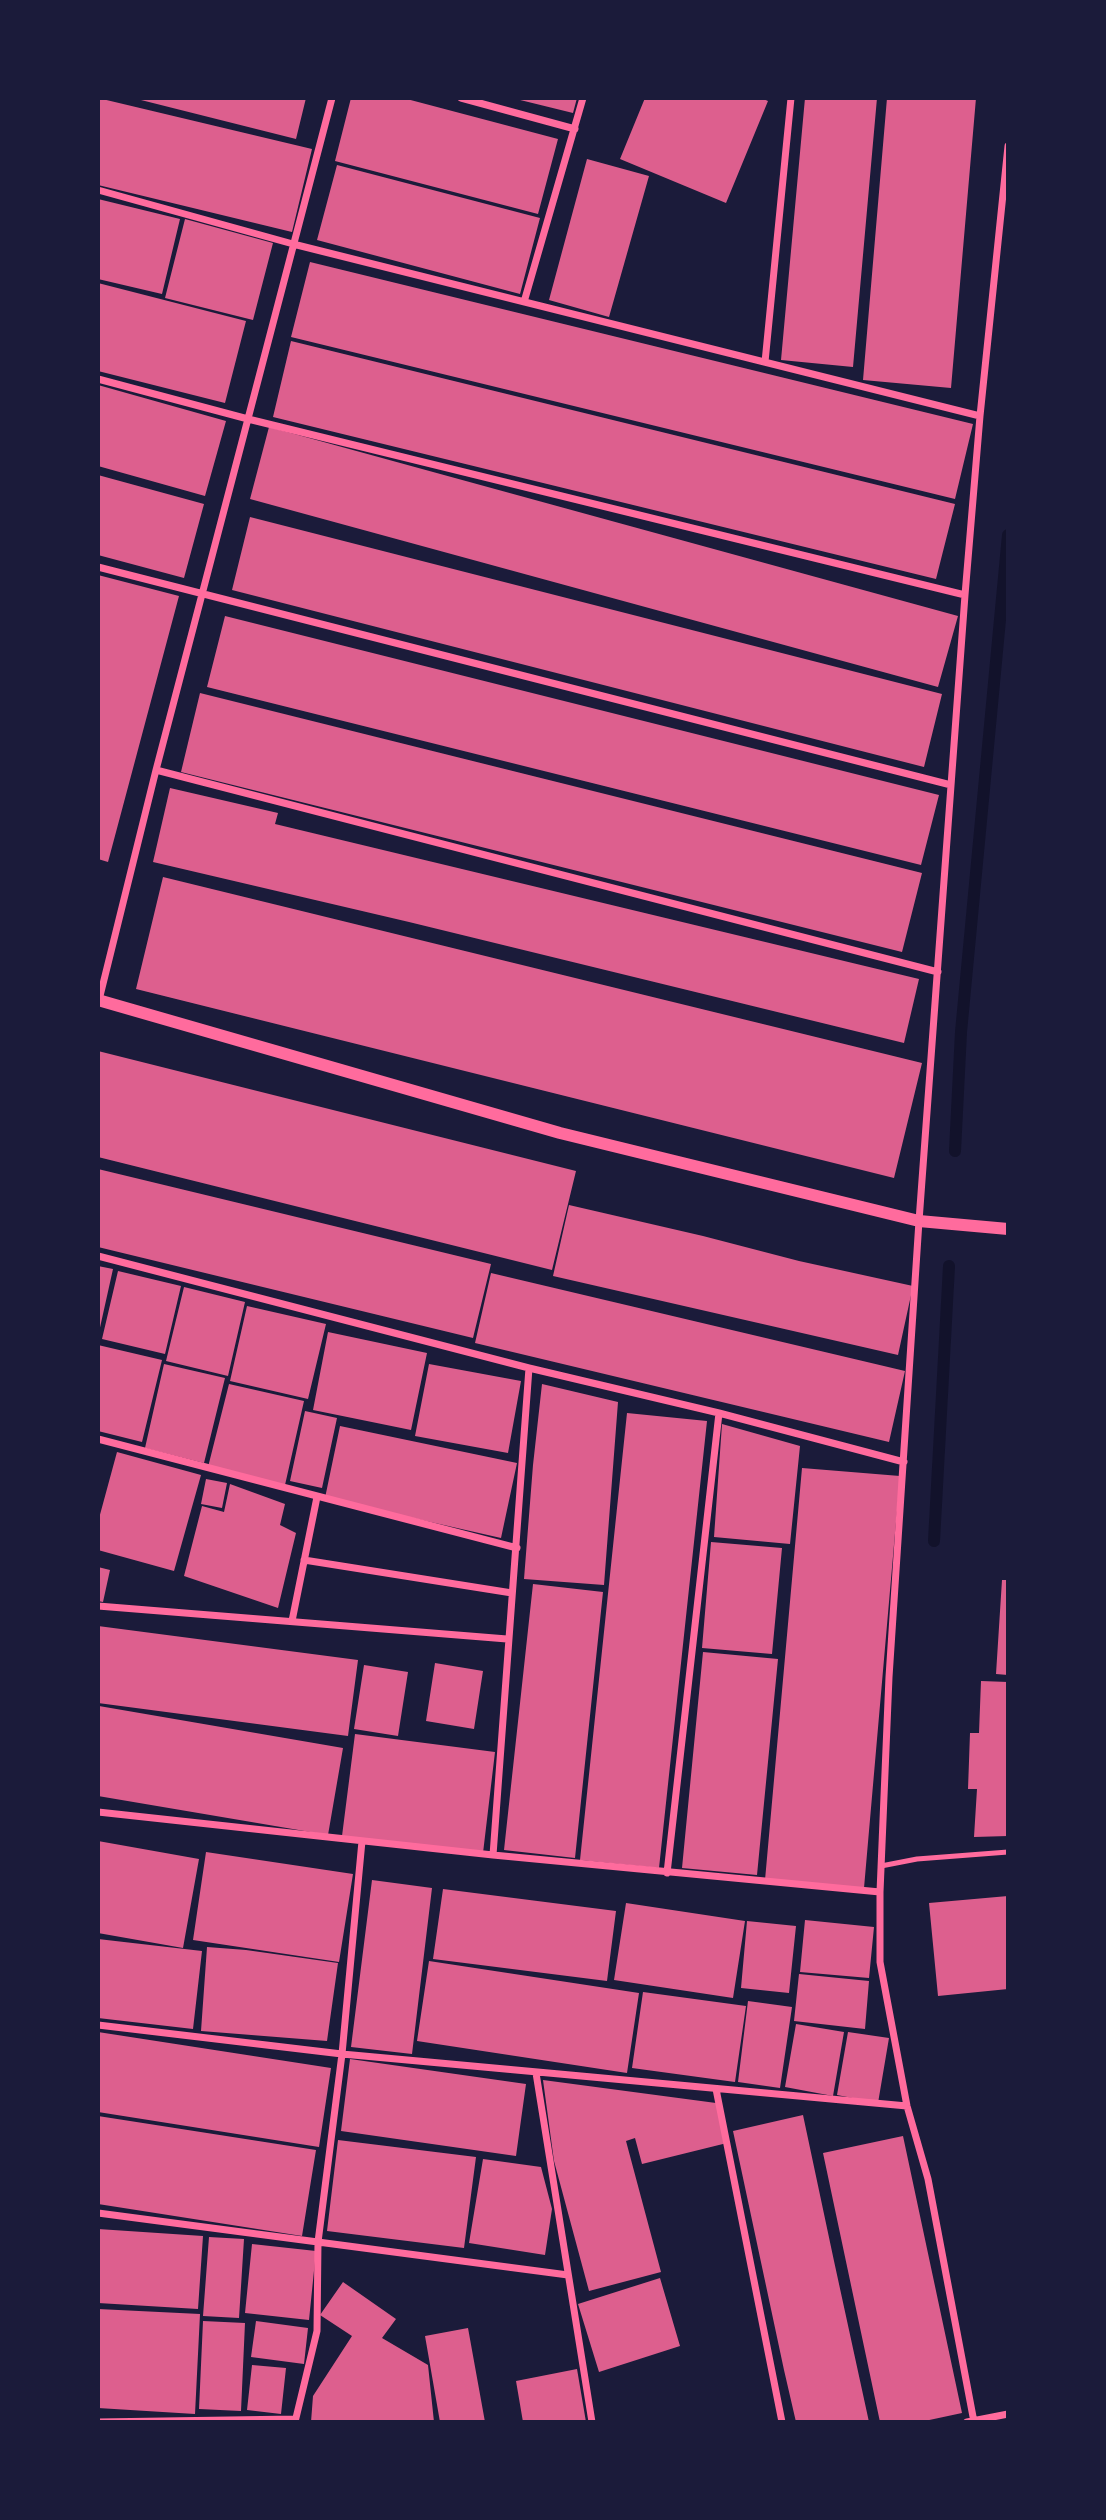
<!DOCTYPE html>
<style>
body{margin:0}
#map{position:relative;width:1106px;height:2520px;overflow:hidden;background:#1b1b3a;font-family:Montserrat,sans-serif}
canvas{display:block}
.frame{position:absolute;inset:0;border:100px solid #1b1b3a;pointer-events:none}
</style>
<div id="map">
<canvas width="1106" height="2520"></canvas>
<div class="frame"></div>
</div>
<script>
const ctx = document.querySelector('canvas').getContext('2d');
ctx.lineJoin = 'round';
function trace(path, color, width, dash) {
  ctx.strokeStyle = color;
  ctx.lineWidth = width;
  ctx.lineCap = dash ? 'butt' : 'round';
  ctx.setLineDash(dash || []);
  ctx.stroke(path);
}
function fillPath(path, color) {
  ctx.fillStyle = color;
  ctx.fill(path, 'evenodd');
}
trace(new Path2D(`
 M955,1151L961,1032L1008,535
 M934,1541L949,1266`), '#12122b', 12);
fillPath(new Path2D(`
 M98,98L312,149L292,232L98,185Z
 M133,98H306L296,139Z
 M351,98H403L558,139L538,214L335,161Z
 M512,98H577L573,113Z
 M645,98H761L768,101L726,203L620,159Z
 M805,98H877L853,367L781,360Z
 M887,98H976L951,388L863,380Z
 M587,159L649,176L609,317L549,300Z
 M337,165L540,218L520,294L317,240Z
 M98,199L180,219L162,294L98,279Z
 M185,219L273,243L253,320L165,298Z
 M310,262L973,424L955,499L291,337Z
 M98,283L246,321L225,403L98,371Z
 M291,341L955,504L936,579L273,417Z
 M98,385L226,421L205,496L98,466Z
 M269,427L958,616L938,687L250,499Z
 M98,475L204,504L184,578L98,555Z
 M250,517L942,694L924,767L232,590Z
 M98,575L179,596L108,862L98,859Z
 M225,616L939,795L921,865L207,687Z
 M200,693L922,873L902,952L181,772Z
 M170,788L278,813L275,824L919,979L904,1043L409,922L153,862Z
 M163,877L922,1063L894,1178L136,989Z
 M98,1051L576,1171L552,1270L98,1157Z
 M98,1169L491,1264L473,1338L98,1247Z
 M569,1205L703,1236L799,1261L913,1286L898,1355L553,1276Z
 M98,1266L113,1269L99,1332H98Z
 M118,1271L181,1286L165,1354L102,1339Z
 M491,1273L905,1371L889,1442L475,1343Z
 M184,1287L245,1302L228,1376L166,1361Z
 M247,1306L326,1324L308,1399L230,1381Z
 M328,1332L427,1353L411,1430L313,1410Z
 M98,1345L162,1360L142,1442L98,1431Z
 M164,1364L225,1378L204,1463L145,1448Z
 M429,1364L521,1381L508,1453L415,1436Z
 M229,1384L304,1401L285,1485L208,1467Z
 M542,1384L618,1402L604,1585L524,1579L533,1465Z
 M305,1411L337,1418L322,1488L290,1481Z
 M627,1413L707,1421L659,1868L580,1860Z
 M722,1424L800,1446L790,1544L714,1537Z
 M340,1426L517,1463L501,1538L325,1498Z
 M117,1452L201,1475L174,1571L98,1550V1522Z
 M802,1468L900,1476L864,1888L765,1880Z
 M206,1479L227,1483L222,1508L201,1504Z
 M230,1484L285,1504L280,1525L296,1533L278,1608L184,1576L202,1506L224,1512Z
 M711,1542L782,1548L772,1654L702,1648Z
 M98,1567L110,1570L103,1602L98,1601Z
 M1002,1580H1008V1675L996,1674Z
 M533,1584L603,1592L575,1858L504,1850Z
 M98,1626L358,1660L348,1736L98,1703Z
 M703,1652L778,1659L757,1875L682,1868Z
 M435,1663L483,1671L474,1729L426,1721Z
 M364,1665L408,1672L398,1736L354,1729Z
 M981,1681L1008,1682V1836L974,1837L977,1789H968L970,1733H979Z
 M99,1706L343,1748L328,1835L98,1796Z
 M355,1734L495,1752L483,1853L342,1836Z
 M98,1841L199,1859L183,1948L98,1933Z
 M206,1852L353,1874L339,1962L193,1940Z
 M372,1880L432,1888L412,2054L351,2047Z
 M443,1889L616,1911L607,1981L433,1959Z
 M1008,1896V1989L938,1996L929,1903Z
 M626,1903L745,1921L733,1998L614,1980Z
 M805,1920L874,1927L869,1978L800,1972Z
 M747,1921L796,1926L789,1993L741,1988Z
 M98,1939L202,1951L193,2029L98,2018Z
 M207,1947L246,1950L338,1963L327,2041L201,2031Z
 M429,1961L639,1993L627,2073L417,2041Z
 M799,1974L869,1981L865,2029L794,2021Z
 M643,1992L746,2006L735,2082L632,2068Z
 M748,2001L792,2007L780,2088L738,2082Z
 M796,2024L844,2032L833,2096L785,2087Z
 M98,2032L331,2068L319,2147L98,2112Z
 M848,2032L889,2038L878,2103L837,2095Z
 M350,2059L526,2084L516,2156L341,2131Z
 M543,2080L716,2103L727,2143L642,2164L635,2138L626,2141L661,2272L589,2291L554,2161Z
 M803,2115L834,2261L869,2422H796L784,2370L733,2131Z
 M98,2116L316,2150L302,2236L98,2204Z
 M903,2136L962,2413L920,2422H880L823,2153Z
 M338,2140L476,2157L464,2248L327,2231Z
 M483,2159L541,2167L552,2209L545,2255L469,2243Z
 M98,2229L203,2236L198,2309L98,2303Z
 M209,2237L244,2239L239,2318L203,2316Z
 M252,2244L316,2251L309,2320L245,2313Z
 M660,2278L680,2346L599,2372L578,2304Z
 M343,2282L396,2319L382,2338L428,2365L434,2422H311L313,2396L352,2336L320,2315Z
 M98,2309L200,2314L195,2414L98,2408Z
 M203,2321L245,2323L241,2411L199,2409Z
 M256,2321L308,2328L304,2364L251,2357Z
 M468,2328L485,2422H440L425,2336Z
 M252,2365L286,2368L281,2414L247,2410Z
 M577,2369L586,2422H523L516,2381Z`), '#dd5f8e');
trace(new Path2D(`
 M881,1866L917,1859L1008,1852`), '#ff6b9d', 5);
trace(new Path2D(`
 M461,98L575,129
 M98,190L293,244L980,416
 M524,302L583,98
 M765,362L791,98
 M98,379L248,419L965,595
 M98,567L951,785
 M156,770L938,972
 M99,1000L156,770L332,98
 M98,1256L529,1368L719,1413L904,1462
 M98,1439L517,1548
 M304,1560L512,1593
 M98,1606L507,1639
 M292,1621L317,1497
 M98,1812L493,1855L880,1892
 M493,1855L529,1368
 M667,1873L719,1413
 M98,2025L342,2054L907,2106
 M536,2073L592,2422
 M716,2089L782,2422
 M98,2213L568,2275
 M98,2422L294,2419
 M295,2422L317,2331L318,2242L342,2054L362,1841
 M967,2422L1008,2414
 M974,2422L928,2179L907,2106L880,1962V1892L889,1677L919,1221L965,595L980,416L1008,146`), '#ff6b9d', 7);
trace(new Path2D(`
 M98,1000L560,1133L919,1221L1008,1229`), '#ff6b9d', 12);
</script>
